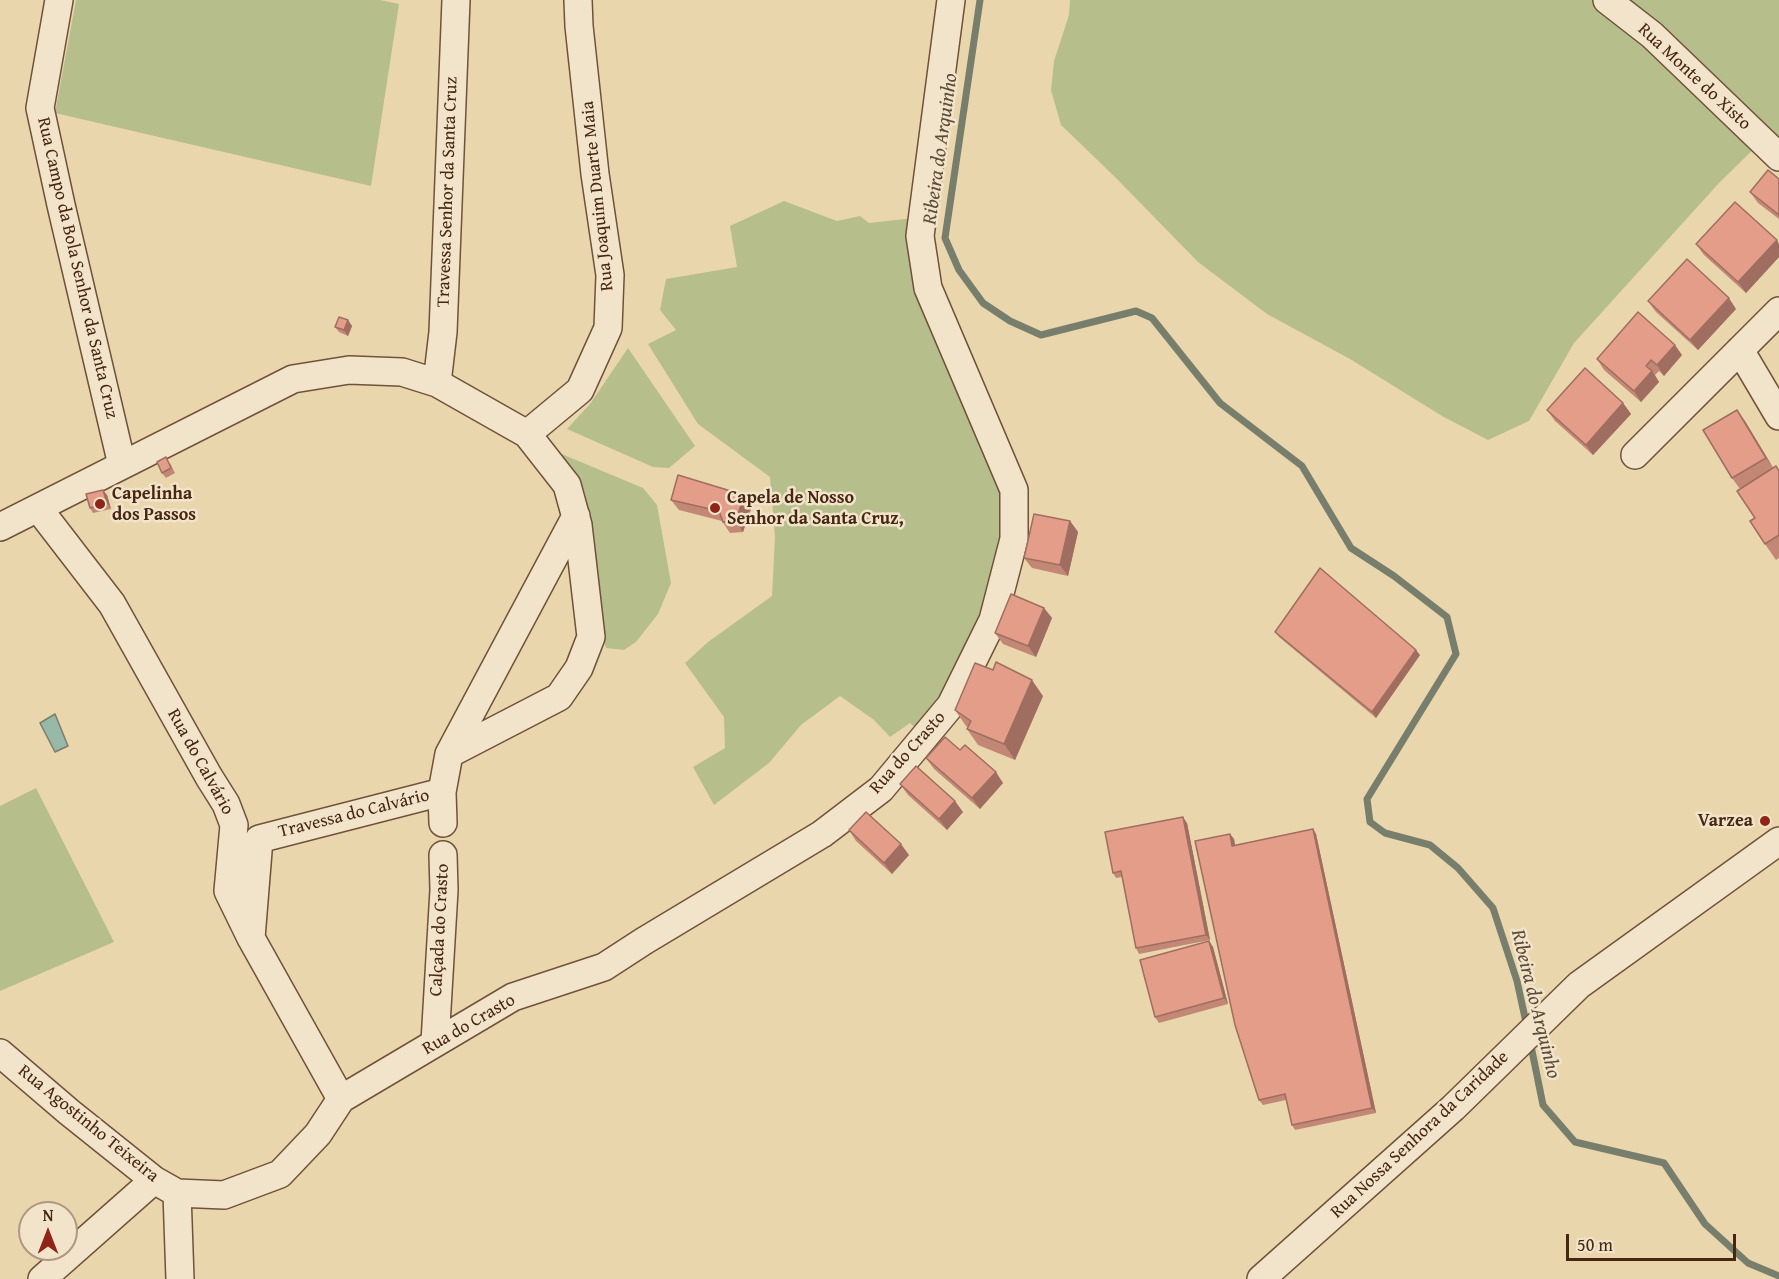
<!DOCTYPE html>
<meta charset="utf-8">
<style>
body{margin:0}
#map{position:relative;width:1779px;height:1279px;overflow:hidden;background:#ead6ad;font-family:"Gentium Book Plus",serif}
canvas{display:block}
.north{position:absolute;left:18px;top:1201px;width:60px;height:60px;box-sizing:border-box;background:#f1e4ca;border:2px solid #ad9880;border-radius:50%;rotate:0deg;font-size:16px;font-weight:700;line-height:24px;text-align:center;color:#472612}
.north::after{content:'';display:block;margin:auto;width:21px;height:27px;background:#8f2418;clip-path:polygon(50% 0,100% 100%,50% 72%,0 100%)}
.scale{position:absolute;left:1566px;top:1234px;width:170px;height:27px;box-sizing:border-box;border:3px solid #472612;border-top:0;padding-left:8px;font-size:18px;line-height:21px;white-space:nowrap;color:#472612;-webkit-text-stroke:4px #f1e4ca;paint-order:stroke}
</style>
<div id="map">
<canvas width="1779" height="1279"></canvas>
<div class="north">N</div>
<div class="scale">50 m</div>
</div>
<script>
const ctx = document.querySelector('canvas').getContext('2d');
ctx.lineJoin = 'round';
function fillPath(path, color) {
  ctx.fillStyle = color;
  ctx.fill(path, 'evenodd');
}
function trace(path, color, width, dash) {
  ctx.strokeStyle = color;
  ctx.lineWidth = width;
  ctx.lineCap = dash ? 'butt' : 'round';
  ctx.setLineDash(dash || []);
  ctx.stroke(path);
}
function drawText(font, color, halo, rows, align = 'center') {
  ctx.font = font + ' "Gentium Book Plus",serif';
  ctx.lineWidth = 5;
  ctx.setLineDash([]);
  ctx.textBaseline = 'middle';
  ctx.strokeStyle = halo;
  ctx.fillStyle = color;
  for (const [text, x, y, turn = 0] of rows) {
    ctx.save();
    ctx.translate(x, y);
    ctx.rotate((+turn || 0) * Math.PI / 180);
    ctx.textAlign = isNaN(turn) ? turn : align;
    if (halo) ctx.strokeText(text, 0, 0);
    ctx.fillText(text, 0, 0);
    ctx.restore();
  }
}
fillPath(new Path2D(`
 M76,0H380L399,4L371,186L55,113Z
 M1070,0H1779V149L1761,142L1719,183L1574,343L1529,421L1488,440L1442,416L1350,359L1267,314L1198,262L1114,176L1061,125L1051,90L1054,61L1069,15Z
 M784,201L837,221L860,216L869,223L914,218L994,466L1007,528L995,612L919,731L910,723L890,737L874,720L840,696L801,725L769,763L714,805L693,767L725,748L724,717L685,663L708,642L772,596L775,537L770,477L698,424L648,344L676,330L660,310L666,279L737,267L730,226Z
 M628,348L695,446L669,468L653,467L567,429L590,404Z
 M557,452L643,488L657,505L671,583L658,614L636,642L624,650L606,648L604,642L585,493L576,474Z
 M36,788L114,942L0,991V806Z`), '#b6be8b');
const water = new Path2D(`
 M55,714L68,746L55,752L40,723Z`);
fillPath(water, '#98b9a8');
trace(water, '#787e6c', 1.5);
trace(new Path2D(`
 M980,0L945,238L959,270L983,303L1010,321L1041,335L1136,311L1152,318L1220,403L1302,466L1351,548L1394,576L1447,617L1456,654L1367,799L1370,822L1385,833L1430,845L1458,868L1493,908L1517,981L1527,1027
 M1530,1041L1543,1105L1575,1142L1664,1163L1705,1224L1748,1263L1779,1276`), '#787e6c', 7);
const minor = new Path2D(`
 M59,0L40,108L61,205L122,465
 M1607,0L1652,35L1779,157
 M1740,350L1779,416
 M437,383L443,332L456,0
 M527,434L580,390L608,328L610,275L595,174L579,26L578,0
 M1635,455L1779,311
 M38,508L112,604L209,777L226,804L234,825L228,891L251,938L341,1099
 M0,527L293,379L349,370L402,372L437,383L527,434L567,485L578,525L591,637L579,668L559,697L449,754
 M443,823L442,792L449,754L576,516
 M251,938L259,839L442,792
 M435,1042L444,890L443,855
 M0,1053L69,1112L154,1180L177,1193L224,1195L280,1174L318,1134L341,1099L513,997L604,967L644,941L822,834L881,789L951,705L993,620L1014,539V490L928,288L920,236L951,0
 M177,1193L180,1279
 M42,1279L154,1180
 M1261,1279L1453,1108L1579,985L1779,841`);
trace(minor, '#705239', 30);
trace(minor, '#f1e4ca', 27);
fillPath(new Path2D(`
 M1779,179V219L1758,203L1750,192Z
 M1696,244H1779V257L1746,293L1704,255Z
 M1648,301L1736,309L1698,350L1656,312Z
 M348,320L352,326L348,336L339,332L335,327Z
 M1682,355L1664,376L1659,371L1655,375L1659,382L1641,402L1604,370L1597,359Z
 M1623,403L1631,414L1593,455L1555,421L1547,410Z
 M1737,410L1773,468L1779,471V558L1776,560L1765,544L1755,518L1740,489L1732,478Z
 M170,463L175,473L166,478L162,473Z
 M107,495L111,509L93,513L90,508Z
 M744,495L752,506L743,532L730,533L722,521L679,510L671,500Z
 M1070,521L1078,532L1068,576L1032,568L1024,558Z
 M1044,608L1052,618L1036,657L1003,644L995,633Z
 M1275,632L1420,655L1376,718L1279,637Z
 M1043,696L1015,760L978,745L967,729L968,727L966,726L955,710Z
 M960,750L1003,783L980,809L934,769L926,758Z
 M900,784L963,812L947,830L908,795Z
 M1187,823L1210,940L1139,954L1136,948L1122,877L1116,878L1113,873Z
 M1313,829L1316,834L1376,1113L1295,1130L1292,1125L1286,1100L1263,1105L1259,1100L1230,834L1234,839L1235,845Z
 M849,830L909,855L892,874L856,841Z
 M1209,941L1213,947L1228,1004L1159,1023L1155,1017Z`), '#c38776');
fillPath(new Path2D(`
 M1777,240L1779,244V257L1746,293L1738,282Z
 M1729,298L1736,309L1698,350L1690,340Z
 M348,320L352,326L348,336L344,330Z
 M1675,345L1682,355L1664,376L1657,365Z
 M1652,371L1659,382L1641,402L1634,391Z
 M1623,403L1631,414L1593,455L1586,445Z
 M1737,410L1745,421L1774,469L1766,458Z
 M103,490L107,495L111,509L107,503Z
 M744,495L752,506L743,532L736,521Z
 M1070,521L1078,532L1068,576L1060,565Z
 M1044,608L1052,618L1036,657L1028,646Z
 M1416,650L1420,655L1376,718L1372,712Z
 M1032,680L1043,696L1015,760L1004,744Z
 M996,772L1003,783L980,809L972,798Z
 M955,801L963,812L947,830L939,819Z
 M1183,817L1187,823L1210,940L1206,935Z
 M1313,829L1316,834L1376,1113L1372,1108Z
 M1230,834L1234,839L1236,851L1232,846Z
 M901,844L909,855L892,874L884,863Z
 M1209,941L1213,947L1228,1004L1224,998Z`), '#9f6e60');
const building = new Path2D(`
 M1768,170L1779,179V215L1750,192Z
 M1735,202L1777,240L1738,282L1696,244Z
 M1687,259L1729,298L1690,340L1648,301Z
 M1638,312L1675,345L1657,365L1651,360L1646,366L1652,371L1634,391L1597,359Z
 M339,317L348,320L344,330L335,327Z
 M1585,368L1623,403L1586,445L1547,410Z
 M1737,410L1766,458L1732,478L1703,430Z
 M166,457L171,468L162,473L157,462Z
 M1776,466L1779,471V535L1765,544L1750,521L1755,518L1737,491Z
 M678,475L744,495L736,521L723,522L719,511L671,500Z
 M103,490L107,503L90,508L86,494Z
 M1034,514L1070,521L1060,565L1024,558Z
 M1320,568L1416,650L1372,712L1275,632Z
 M1011,594L1044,608L1028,646L995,633Z
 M996,662L1032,680L1004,744L967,729L971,721L955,710L975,663L993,670Z
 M945,737L960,750L965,745L996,772L972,798L926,758Z
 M916,766L955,801L939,819L900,784Z
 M866,812L901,844L884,863L849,830Z
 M1183,817L1206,935L1136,948L1121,871L1113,873L1105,832Z
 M1313,829L1372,1108L1292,1125L1285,1094L1259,1100L1235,1025L1195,841L1230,834L1232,846Z
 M1209,941L1224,998L1155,1017L1140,960Z`);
fillPath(building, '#e39d89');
trace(building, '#9f6e60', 1.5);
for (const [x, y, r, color] of [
 [100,504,6,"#8f2418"],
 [715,508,6,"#8f2418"],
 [1765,821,6,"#8f2418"]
]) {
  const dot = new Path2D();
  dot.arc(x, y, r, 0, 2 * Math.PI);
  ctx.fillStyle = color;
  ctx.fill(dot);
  trace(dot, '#f1e4ca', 2);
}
drawText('18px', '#472612', '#f1e4ca', [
 ["Rua Monte do Xisto",1694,77,43],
 ["Travessa Senhor da Santa Cruz",448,192,-88],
 ["Rua Joaquim Duarte Maia",598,196,-96],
 ["Rua Campo da Bola Senhor da Santa Cruz",77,268,77],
 ["Rua do Crasto",908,753,-48],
 ["Rua do Calvário",200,762,61],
 ["Travessa do Calvário",354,814,-14],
 ["Calçada do Crasto",440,930,-87],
 ["Rua do Crasto",469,1025,-30],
 ["Rua Agostinho Teixeira",88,1124,39],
 ["Rua Nossa Senhora da Caridade",1420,1135,-43]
]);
drawText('bold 18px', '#472612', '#f1e4ca', [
 ["Capelinha",112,494],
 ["dos Passos",112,515],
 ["Capela de Nosso",727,498],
 ["Senhor da Santa Cruz,",727,519],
 ["Varzea",1753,821,"right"]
], 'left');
drawText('italic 20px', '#5b4b38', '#f1e4ca', [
 ["Ribeira do Arquinho",941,149,-82],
 ["Ribeira do Arquinho",1535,1004,76]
]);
</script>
